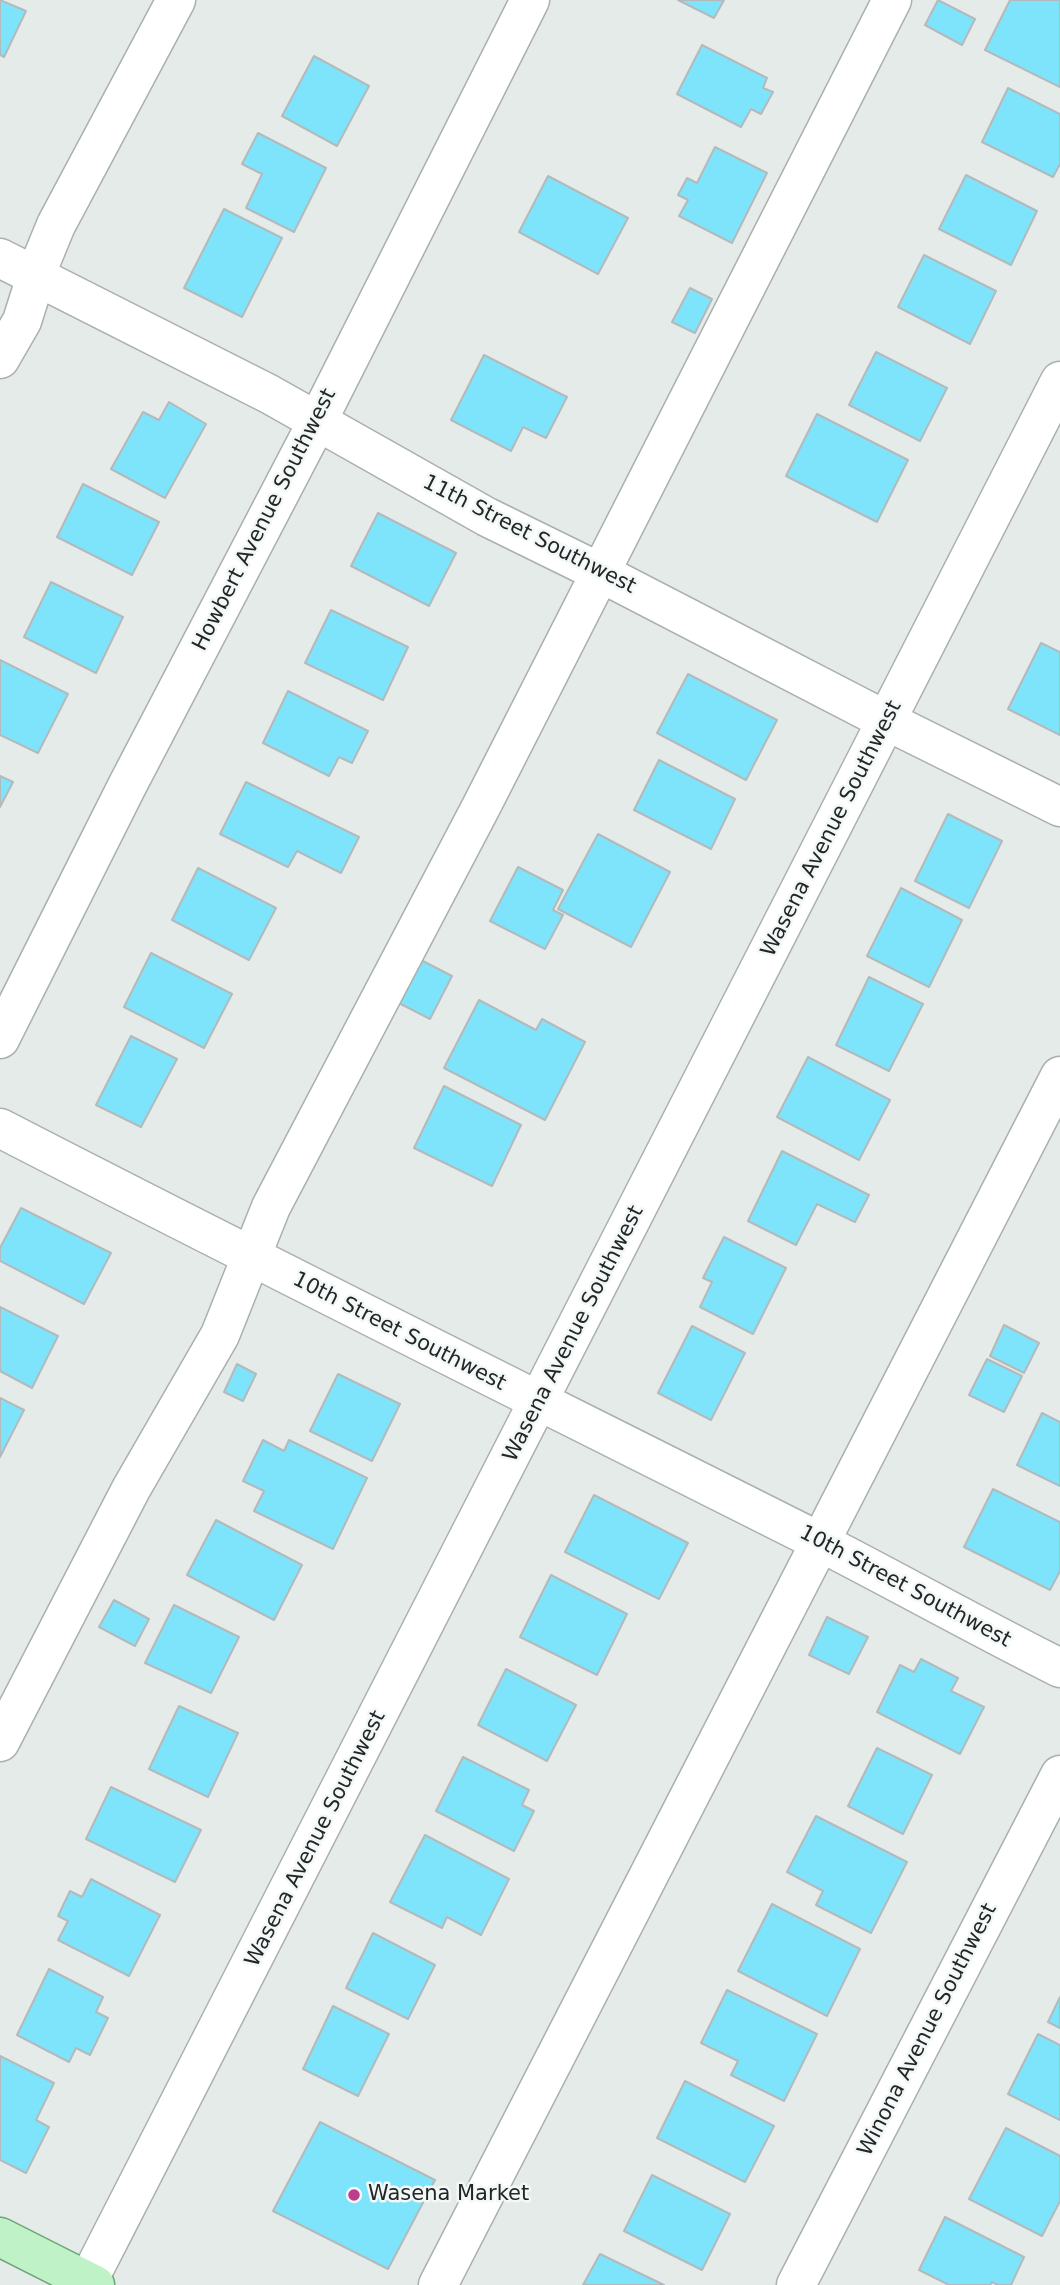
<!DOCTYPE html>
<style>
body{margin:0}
canvas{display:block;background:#e4ebe9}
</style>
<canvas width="1060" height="2285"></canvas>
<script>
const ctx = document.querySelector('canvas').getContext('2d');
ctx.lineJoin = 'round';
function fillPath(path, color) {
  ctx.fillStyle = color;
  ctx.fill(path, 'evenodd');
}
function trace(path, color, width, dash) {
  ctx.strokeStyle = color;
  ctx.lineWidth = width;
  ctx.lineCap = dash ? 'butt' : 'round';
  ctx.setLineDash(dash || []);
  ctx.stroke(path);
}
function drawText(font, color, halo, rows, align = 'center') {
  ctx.font = font + ' "DejaVu Sans",sans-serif';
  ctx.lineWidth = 5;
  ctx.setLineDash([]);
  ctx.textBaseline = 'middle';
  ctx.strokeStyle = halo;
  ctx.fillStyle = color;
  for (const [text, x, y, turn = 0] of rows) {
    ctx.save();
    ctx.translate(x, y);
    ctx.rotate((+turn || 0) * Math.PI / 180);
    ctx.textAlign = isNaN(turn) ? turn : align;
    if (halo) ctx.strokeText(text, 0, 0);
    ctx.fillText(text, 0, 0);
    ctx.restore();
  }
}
const building = new Path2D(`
 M0,0L26,11L4,57L0,55Z
 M678,0H724L714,18Z
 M938,0L975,19L962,45L925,25Z
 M1010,0H1060V87L985,50Z
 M702,45L767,78L763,88L773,92L761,114L751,109L741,127L677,94Z
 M314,56L369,86L337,146L282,116Z
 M1008,88L1060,114V164L1053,177L982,142Z
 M258,133L326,168L294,232L246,208L262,174L242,164Z
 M715,147L767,173L732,243L679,216L688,200L678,195L687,178L697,183Z
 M966,175L1037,211L1011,265L939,229Z
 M548,176L628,218L598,274L519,232Z
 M224,209L282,238L242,317L184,288Z
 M924,255L996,291L970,344L898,307Z
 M690,288L712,299L695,333L672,322Z
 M876,352L947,388L920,441L849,405Z
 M484,355L567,397L546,438L523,427L511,451L451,420Z
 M169,402L206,424L165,498L111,469L143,412L159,420Z
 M817,414L908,460L877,522L786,476Z
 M83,484L159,522L132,575L57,537Z
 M378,513L456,553L429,606L351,566Z
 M51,582L123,617L96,673L24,637Z
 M331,610L408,647L383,700L305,663Z
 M1041,643L1060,652V735L1008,709Z
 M0,660L68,694L38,753L0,735Z
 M688,674L777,720L746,780L657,733Z
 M288,691L368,731L352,763L339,757L329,776L263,743Z
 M659,760L735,799L711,849L634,810Z
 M0,776L13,782L0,807Z
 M246,782L359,837L341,873L297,851L288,867L220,834Z
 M948,814L1002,841L969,908L915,881Z
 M598,834L670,872L631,947L558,909Z
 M518,867L563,890L553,910L563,915L545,949L490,921Z
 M198,868L276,908L249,960L172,920Z
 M901,888L962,920L929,987L867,956Z
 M151,953L232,994L204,1048L124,1007Z
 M417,958L452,976L430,1019L395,1001Z
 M869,977L923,1004L889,1071L836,1045Z
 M479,1000L536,1030L542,1019L585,1042L545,1120L444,1068Z
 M131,1036L177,1059L141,1127L96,1105Z
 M808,1057L890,1100L859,1160L777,1117Z
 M444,1086L521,1125L492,1186L414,1148Z
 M782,1151L869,1195L855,1222L817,1204L796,1245L748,1221Z
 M21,1208L111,1253L84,1304L0,1261V1248Z
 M724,1237L786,1268L753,1334L700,1307L712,1282L703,1278Z
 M0,1307L58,1336L32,1388L0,1371Z
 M1004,1325L1039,1343L1024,1373L990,1356Z
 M692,1326L745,1353L711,1420L658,1393Z
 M987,1359L1022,1376L1004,1412L969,1395Z
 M237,1364L256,1374L243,1401L224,1392Z
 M338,1374L400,1404L372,1461L310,1431Z
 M0,1398L24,1410L0,1457Z
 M1042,1413L1060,1422V1486L1017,1465Z
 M263,1440L284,1451L289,1440L367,1478L333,1549L254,1511L264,1491L243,1481Z
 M993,1489L1060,1522V1571L1050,1590L964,1547Z
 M594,1495L688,1543L659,1599L565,1552Z
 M216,1520L302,1565L274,1620L187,1575Z
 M551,1575L627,1614L597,1675L520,1637Z
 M114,1600L149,1619L135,1646L99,1627Z
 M174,1605L239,1637L211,1693L145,1663Z
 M827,1617L868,1637L849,1674L809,1655Z
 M921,1659L958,1678L951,1691L984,1707L960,1754L877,1712L900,1665L914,1672Z
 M506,1669L576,1705L547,1761L478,1725Z
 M179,1706L238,1733L208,1797L149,1769Z
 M877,1748L932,1775L903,1834L848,1806Z
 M463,1757L529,1790L522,1805L534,1811L514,1851L436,1811Z
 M111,1787L201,1830L175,1882L86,1839Z
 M816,1816L907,1862L871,1933L816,1905L823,1891L787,1872Z
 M425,1835L509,1879L481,1935L447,1917L442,1928L390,1902Z
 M91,1879L160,1915L129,1976L58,1940L68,1921L58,1916L70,1891L82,1897Z
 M772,1904L860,1949L827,2016L738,1971Z
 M373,1933L435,1965L408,2019L346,1988Z
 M49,1969L103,1997L96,2012L108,2018L90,2055L76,2048L69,2062L17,2035Z
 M727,1990L817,2034L784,2101L731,2075L738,2061L701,2043Z
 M1060,1997V2028L1048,2022Z
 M333,2006L389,2034L358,2096L303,2069Z
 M1038,2034L1060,2045V2120L1008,2094Z
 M0,2056L54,2083L36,2120L49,2127L26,2173L0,2160Z
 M685,2081L774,2126L745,2182L657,2138Z
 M320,2122L435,2180L388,2269L273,2211Z
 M1006,2128L1060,2156V2201L1042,2236L969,2199Z
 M652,2175L730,2214L702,2270L624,2231Z
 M945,2217L1024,2257L1011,2285H998L992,2282L990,2285H949L919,2270Z
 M600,2254L664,2285H583Z`);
fillPath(building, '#7ee4fb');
trace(building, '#b4babc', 2);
const minor = new Path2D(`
 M0,258L269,394L487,517L599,572L887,721L1060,807
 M0,359L22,321L40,264L56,225L176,0
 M0,1039L127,786L317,422L530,0
 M0,1128C271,1268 544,1403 816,1540C898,1582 978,1627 1060,1668
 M0,1742L131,1489L220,1335L271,1207L482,805L892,0
 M86,2285L1060,381
 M438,2285L1060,1076
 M796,2285L1060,1775`);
const major = new Path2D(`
 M0,2237L95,2285`);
trace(minor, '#aab0ae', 41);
trace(major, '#6ea577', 41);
trace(minor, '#fff', 38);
trace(major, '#c0f2c8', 38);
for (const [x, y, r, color] of [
 [354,2195,7,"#bb3d8c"]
]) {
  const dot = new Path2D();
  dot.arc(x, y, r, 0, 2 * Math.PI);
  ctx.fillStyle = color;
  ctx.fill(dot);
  trace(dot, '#f2f8f7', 2.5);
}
drawText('21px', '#242625', '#f2f8f7', [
 ["Howbert Avenue Southwest",265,520,-63],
 ["11th Street Southwest",529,535,27],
 ["Wasena Avenue Southwest",832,829,-63],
 ["10th Street Southwest",399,1332,27],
 ["Wasena Avenue Southwest",574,1334,-63],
 ["10th Street Southwest",905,1587,28],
 ["Wasena Avenue Southwest",316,1839,-63],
 ["Winona Avenue Southwest",928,2030,-63]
]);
drawText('21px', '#242625', '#f2f8f7', [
 ["Wasena Market",368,2195]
], 'left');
</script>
